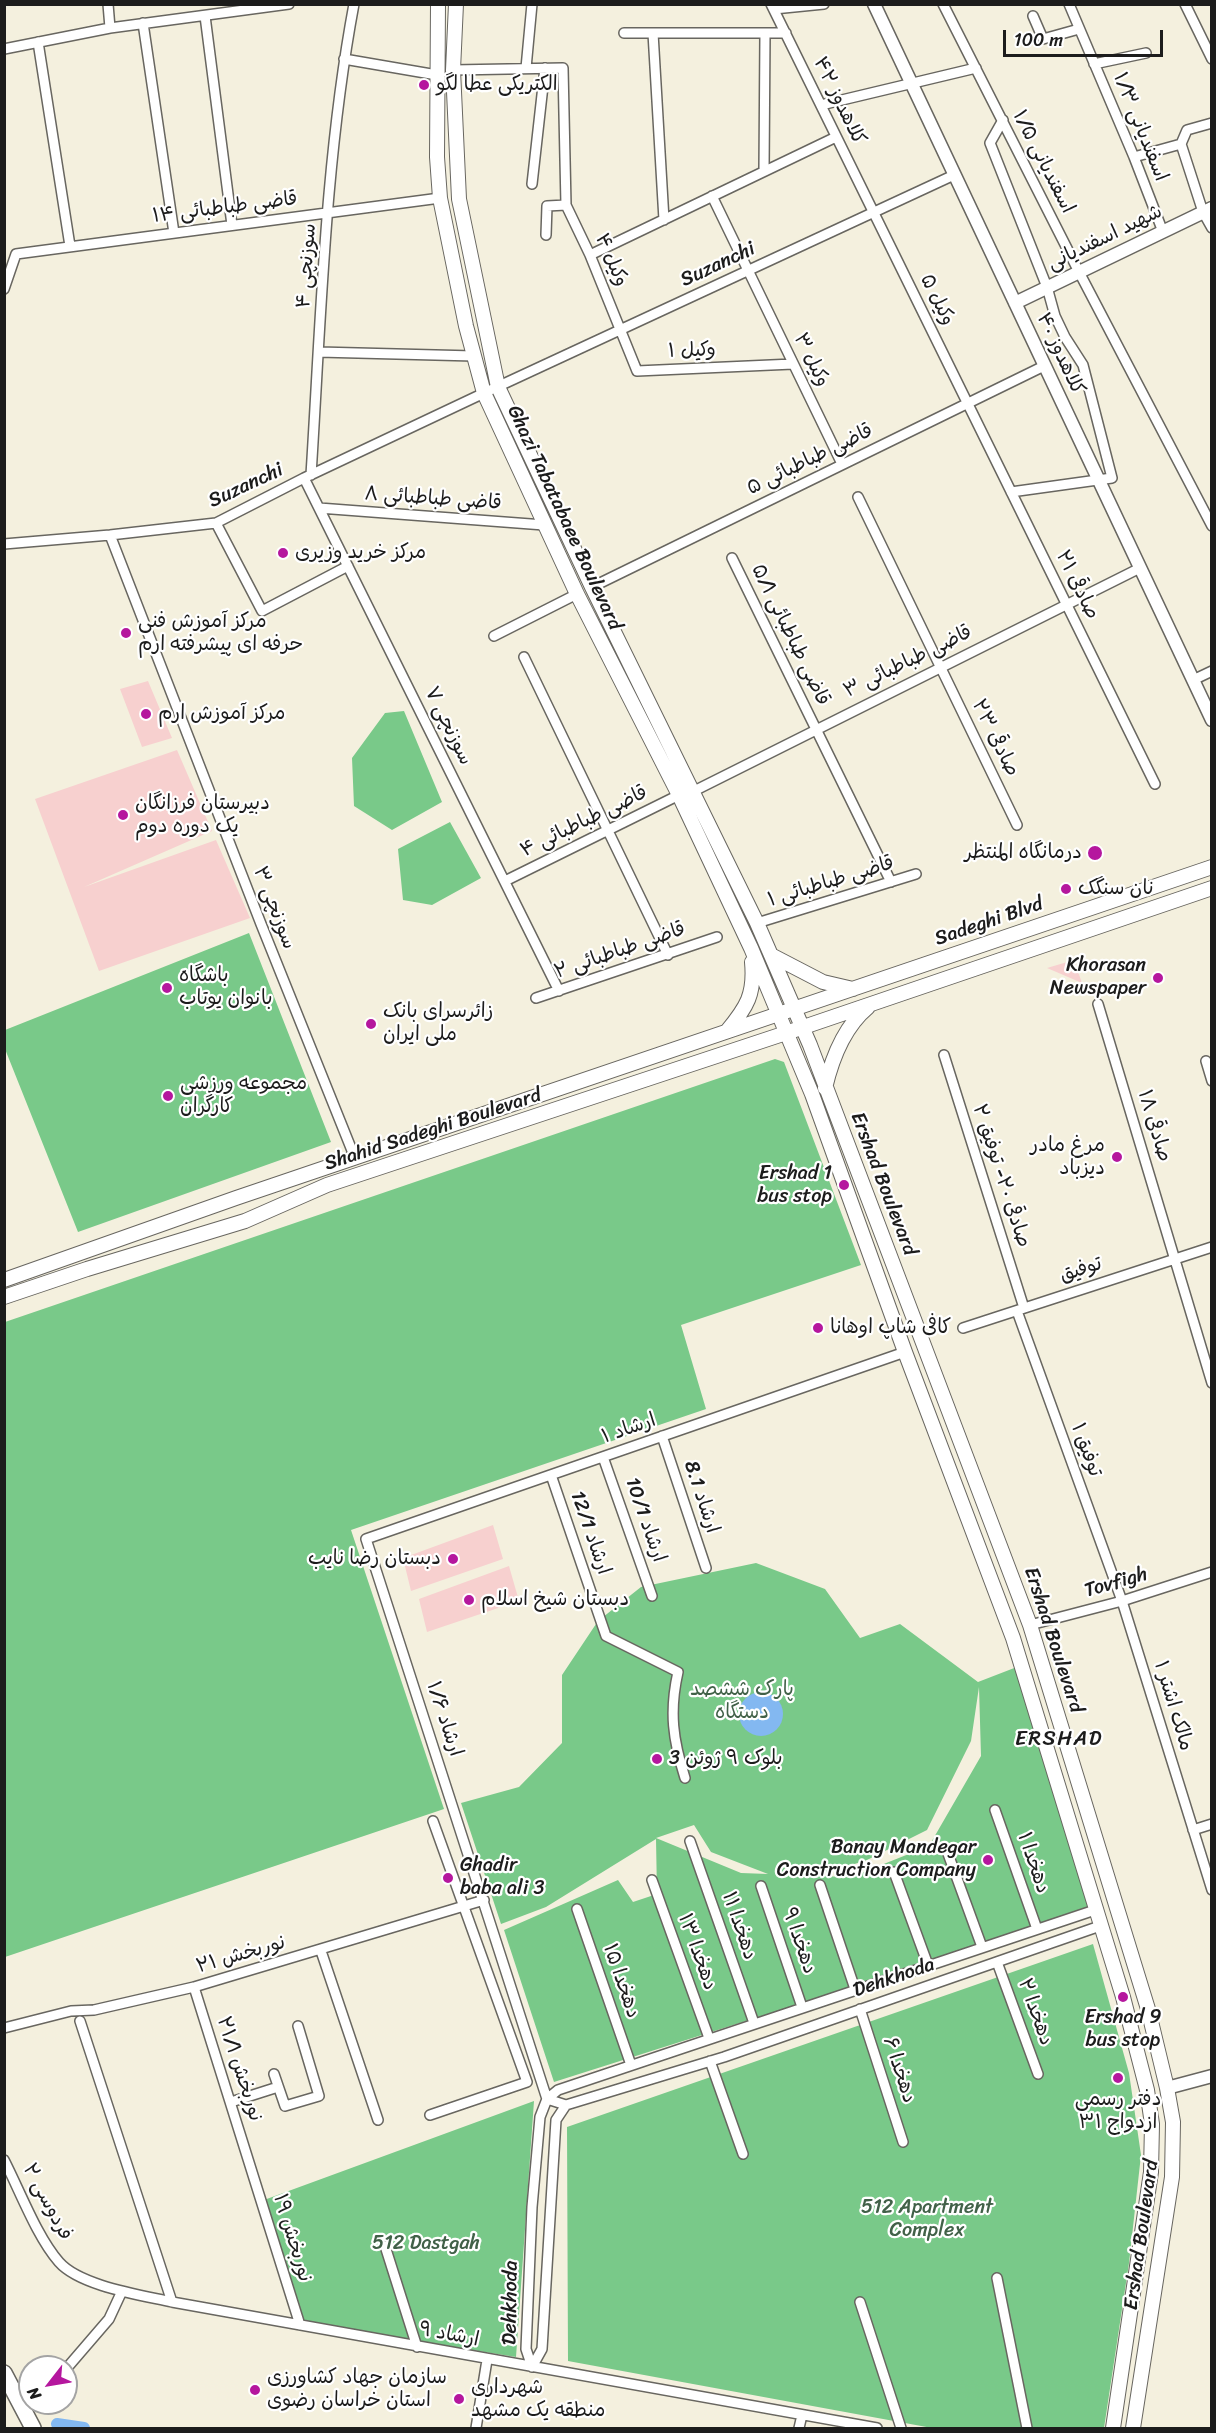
<!DOCTYPE html>
<meta charset="utf-8">
<style>
body{margin:0}
#map{position:relative;width:1216px;height:2433px;overflow:hidden;background:#f4f0de;font-family:Sriracha,sans-serif}
canvas{display:block}
.frame{position:absolute;inset:0;border:6px solid #1c1c1c;pointer-events:none}
.north{position:absolute;left:18px;top:2355px;width:60px;height:60px;box-sizing:border-box;background:#fff;border:2px solid #a4a4a4;border-radius:50%;rotate:239deg;font-size:16px;font-weight:700;line-height:24px;text-align:center;color:#1c1c1c}
.north::after{content:'';display:block;margin:auto;width:21px;height:27px;background:#b5179e;clip-path:polygon(50% 0,100% 100%,50% 72%,0 100%)}
.scale{position:absolute;left:1003px;top:30px;width:160px;height:27px;box-sizing:border-box;border:3px solid #1c1c1c;border-top:0;padding-left:8px;font-size:18px;line-height:21px;white-space:nowrap;color:#1c1c1c;-webkit-text-stroke:4px #fff;paint-order:stroke}
</style>
<div id="map">
<canvas width="1216" height="2433"></canvas>
<div class="frame"></div>
<div class="north">N</div>
<div class="scale">100 m</div>
</div>
<script>
const ctx = document.querySelector('canvas').getContext('2d');
ctx.lineJoin = 'round';
function fillPath(path, color) {
  ctx.fillStyle = color;
  ctx.fill(path, 'evenodd');
}
function trace(path, color, width, dash) {
  ctx.strokeStyle = color;
  ctx.lineWidth = width;
  ctx.lineCap = dash ? 'butt' : 'round';
  ctx.setLineDash(dash || []);
  ctx.stroke(path);
}
function drawText(font, color, halo, rows, align = 'center') {
  ctx.font = font + ' Sriracha,"Playpen Sans Arabic",sans-serif';
  ctx.lineWidth = 4.5;
  ctx.setLineDash([]);
  ctx.textBaseline = 'middle';
  ctx.strokeStyle = halo;
  ctx.fillStyle = color;
  for (const [text, x, y, turn = 0] of rows) {
    ctx.save();
    ctx.translate(x, y);
    ctx.rotate((+turn || 0) * Math.PI / 180);
    ctx.textAlign = isNaN(turn) ? turn : align;
    if (halo) ctx.strokeText(text, 0, 0);
    ctx.fillText(text, 0, 0);
    ctx.restore();
  }
}
fillPath(new Path2D(`
 M148,681L172,738L142,747L120,689Z
 M177,750L212,831L84,887L216,840L250,918L99,971L35,799Z
 M1074,960L1082,983L1047,968Z
 M493,1525L503,1559L411,1591L403,1558Z
 M509,1566L519,1601L427,1632L419,1599Z`), '#f7d0cf');
fillPath(new Path2D(`
 M404,711L442,802L392,830L354,806L352,758L385,713Z
 M450,822L481,878L432,905L403,900L398,849Z
 M249,933L331,1142L78,1232L5,1049V1030Z
 M775,1059L784,1062L861,1265L681,1325L706,1409L351,1530L444,1809L5,1957V1322Z
 M756,1563L825,1589L860,1638L900,1624L978,1682L1022,1665L1095,1910L554,2082L504,1930L618,1880L633,1902L657,1894L656,1839L546,1907L501,1924L461,1803L519,1787L562,1743V1675L598,1621L641,1587ZM979,1687L981,1756L929,1846L851,1877L817,1876L867,1860L927,1830L971,1741ZM694,1825L711,1852L768,1874L741,1873L656,1838Z
 M1093,1944L1129,2073L1141,2155L1129,2263L1104,2428H932L568,2361L567,2127Z
 M534,2101L516,2357L303,2323L264,2200Z`), '#79c989');
fillPath(new Path2D(`
 M739 1714a22 22 0 1 1 44 0a22 22 0 1 1-44 0Z`), '#83b8f1');
trace(new Path2D(`
 M57,2424L84,2428`), '#83b8f1', 12);
const minor = new Path2D(`
 M108,4L110,28
 M771,4L1155,784
 M943,4L1079,272L1212,526
 M1069,4L1134,157L1163,232
 M1185,4L1212,59
 M774,9L824,4
 M205,16L232,225
 M1033,16L1043,39L1079,29
 M143,23L174,233
 M624,33H786
 M653,33L664,220
 M38,42L70,246
 M4,49L110,28L289,4
 M344,59L437,75
 M1094,64L1146,53
 M526,68L532,4
 M453,70L563,68L566,205L590,255L637,371L793,364
 M821,105L976,68
 M1003,120L990,143L1047,287L1055,316L1065,337L1083,365L1112,478L1011,492
 M1181,144L1203,212L1212,228
 M1181,144L1187,130L1212,123
 M1134,157L1181,144
 M764,171L765,33
 M532,184L545,68
 M712,196L842,464
 M546,235L547,206L566,205
 M590,255L836,137
 M4,289L16,254L440,198
 M319,352L474,356
 M311,475C321,318 325,159 354,4
 M304,478L559,991
 M858,497L1017,825
 M319,508L544,525
 M216,523L262,611L348,566
 M110,535L261,924L355,1158
 M4,544L110,535L216,523L304,478L484,393L954,175
 M732,558L891,882
 M592,587L1044,366
 M494,636L577,594
 M524,657L668,955
 M1193,680L1212,671
 M694,791L1140,568
 M505,881L679,795
 M757,923L916,874
 M536,998L717,937
 M1098,1004L1212,1383
 M944,1055L1024,1308
 M1206,1061L1212,1081
 M1017,1311L1122,1601L1212,1890
 M963,1328L1212,1247
 M662,1436L706,1568
 M603,1457L652,1596
 M551,1475L606,1636L678,1672C669,1712 673,1740 685,1778
 M1030,1625L1122,1601L1212,1572
 M995,1810L1037,1929
 M1193,1830L1212,1824
 M690,1841L754,2023
 M947,1851L982,1947
 M894,1872L928,1965
 M652,1880L709,2038
 M820,1885L855,1989
 M761,1886L802,2007
 M577,1909L631,2065
 M321,1951L378,2120
 M997,1962L1038,2074
 M194,1987L300,2325
 M860,2009L903,2142
 M80,2021L172,2302
 M4,2028L71,2011L94,2010L194,1987L484,1900
 M710,2061L743,2154
 M274,2074L285,2106L319,2096L298,2026
 M231,2102L278,2087
 M566,2105L547,2099L366,1539L905,1352
 M430,2115L527,2082L433,1821
 M4,2160C20,2191 37,2237 59,2262C80,2286 141,2295 172,2302L877,2428
 M385,2246L417,2347
 M997,2278L1027,2428
 M860,2302L901,2428
 M532,2367L526,2349L532,2207L540,2117L547,2099L558,2090L1095,1910
 M532,2367L542,2349L556,2120L566,2105L724,2057L1100,1926
 M66,2369L109,2319L122,2291
 M476,2428L487,2360
 M799,2428L802,2415`);
const tertiary = new Path2D(`
 M874,4L1212,720
 M1015,303L1212,208
 M1167,2088L1212,2076`);
const secondary = new Path2D(`
 M438,4L437,157L440,198L466,326L484,393L577,594L679,795L751,948L812,1094L905,1352L1013,1638L1123,1997L1147,2090L1152,2124L1151,2172L1113,2428
 M456,4L453,70L459,199L498,387L592,587L757,923L810,1045L1030,1625L1148,2009L1167,2088L1173,2122L1172,2177L1133,2428
 M771,955L823,982L853,989
 M727,1031C747,1007 755,994 752,962
 M825,1088C832,1058 844,1027 868,1007
 M4,1280L236,1198L1212,867
 M4,1297L87,1269L245,1221L327,1185L786,1033L1212,888`);
const primary = new Path2D(`
 M4,2373L33,2428`);
trace(minor, '#686660', 12);
trace(tertiary, '#686660', 15);
trace(secondary, '#686660', 16);
trace(primary, '#686660', 18);
trace(minor, '#fff', 9);
trace(tertiary, '#fff', 12);
trace(secondary, '#fff', 14);
trace(primary, '#fff', 15);
for (const [x, y, r, color] of [
 [424,85,6,"#b5179e"],
 [283,553,6,"#b5179e"],
 [126,633,6,"#b5179e"],
 [146,714,6,"#b5179e"],
 [123,815,6,"#b5179e"],
 [1095,853,8,"#b5179e"],
 [1066,889,6,"#b5179e"],
 [1158,978,6,"#b5179e"],
 [167,988,6,"#b5179e"],
 [371,1024,6,"#b5179e"],
 [168,1096,6,"#b5179e"],
 [1117,1157,6,"#b5179e"],
 [844,1185,6,"#b5179e"],
 [818,1328,6,"#b5179e"],
 [453,1559,6,"#b5179e"],
 [469,1600,6,"#b5179e"],
 [657,1759,6,"#b5179e"],
 [988,1860,6,"#b5179e"],
 [448,1878,6,"#b5179e"],
 [1123,1997,6,"#b5179e"],
 [1118,2078,6,"#b5179e"],
 [255,2390,6,"#b5179e"],
 [459,2399,6,"#b5179e"]
]) {
  const dot = new Path2D();
  dot.arc(x, y, r, 0, 2 * Math.PI);
  ctx.fillStyle = color;
  ctx.fill(dot);
  trace(dot, '#fff', 2);
}
drawText('20px', '#1c1c1c', '#fff', [
 ["الکتریکی عطا لگو",436,85],
 ["مرکز خرید وزیری",295,553],
 ["مرکز آموزش فنی",138,622],
 ["حرفه ای پیشرفته ارم",138,645],
 ["مرکز آموزش ارم",158,714],
 ["دبیرستان فرزانگان",135,804],
 ["یک دوره دوم",135,827],
 ["درمانگاه المنتظر",1082,853,"right"],
 ["نان سنگک",1078,889],
 ["Khorasan",1146,966,"right"],
 ["Newspaper",1146,989,"right"],
 ["باشگاه",179,976],
 ["بانوان یوتاب",179,999],
 ["زائرسرای بانک",383,1012],
 ["ملی ایران",383,1035],
 ["مجموعه ورزشی",180,1084],
 ["کارگران",180,1107],
 ["مرغ مادر",1105,1146,"right"],
 ["دیزباد",1105,1169,"right"],
 ["Ershad 1",832,1174,"right"],
 ["bus stop",832,1197,"right"],
 ["کافی شاپ اوهانا",830,1328],
 ["دبستان رضا نایب",441,1559,"right"],
 ["دبستان شیخ اسلام",481,1600],
 ["بلوک ۹ ژوئن 3",669,1759],
 ["Banay Mandegar",976,1848,"right"],
 ["Construction Company",976,1871,"right"],
 ["Ghadir",460,1866],
 ["baba ali 3",460,1889],
 ["Ershad 9",1123,2018,"center"],
 ["bus stop",1123,2041,"center"],
 ["دفتر رسمی",1118,2100,"center"],
 ["ازدواج ۳۱",1118,2123,"center"],
 ["سازمان جهاد کشاورزی",267,2378],
 ["استان خراسان رضوی",267,2401],
 ["شهرداری",471,2388],
 ["منطقه یک مشهد",471,2411]
], 'left');
drawText('20px', '#1c1c1c', '#fff', [
 ["کلاهدوز ۴۲",839,101,64],
 ["اسفندیانی ۱/۳",1140,127,68],
 ["اسفندیانی ۱/۵",1043,162,63],
 ["قاضی طباطبائی ۱۴",225,208,-7],
 ["شهید اسفندیانی",1105,238,-26],
 ["وکيل ۴",611,260,67],
 ["Suzanchi",718,265,-25],
 ["سوزنچی ۴",307,266,-86],
 ["وکيل ۵",937,300,64],
 ["وکيل ۱",692,351,-2],
 ["کلاهدوز ۴۰",1060,354,65],
 ["وکيل ۳",811,360,64],
 ["قاضی طباطبائی ۵",810,460,-26],
 ["Suzanchi",246,486,-25],
 ["قاضی طباطبائی ۸",433,499,4],
 ["Ghazi Tabatabaee Boulevard",564,518,65],
 ["صادقی ۲۱",1077,585,64],
 ["قاضی طباطبائی ۵/۱",790,635,64],
 ["قاضی طباطبائی ۳",908,662,-26],
 ["سوزنچی ۷",448,726,64],
 ["صادقی ۲۳",995,738,64],
 ["قاضی طباطبائی ۴",584,822,-26],
 ["قاضی طباطبائی ۱",831,882,-17],
 ["سوزنچی ۳",274,908,69],
 ["Sadeghi Blvd",989,922,-19],
 ["قاضی طباطبائی ۲",620,951,-19],
 ["صادقی ۱۸",1154,1126,73],
 ["Shahid Sadeghi Boulevard",433,1130,-18],
 ["صادقی ۲۰- توفیق ۲",1001,1176,72],
 ["Ershad Boulevard",883,1184,69],
 ["توفیق",1081,1270,-18],
 ["ارشاد ۱",629,1429,-19],
 ["توفیق ۱",1086,1450,70],
 ["ارشاد 8.1",701,1497,72],
 ["ارشاد 10/1",645,1520,71],
 ["ارشاد 12/1",590,1533,71],
 ["Tovfigh",1116,1583,-16],
 ["Ershad Boulevard",1053,1640,72],
 ["مالک اشتر ۱",1173,1706,73],
 ["ارشاد ۱/۶",444,1719,72],
 ["دهخدا ۱",1033,1863,71],
 ["دهخدا ۱۱",739,1926,71],
 ["دهخدا ۹",799,1941,71],
 ["دهخدا ۱۳",697,1952,70],
 ["نوربخش ۲۱",241,1955,-16],
 ["Dehkhoda",894,1978,-19],
 ["دهخدا ۱۵",621,1981,71],
 ["دهخدا ۲",1035,2012,70],
 ["نوربخش ۲۱/۱",239,2069,72],
 ["دهخدا ۶",899,2070,72],
 ["فردوسی ۲",47,2202,62],
 ["Ershad Boulevard",1142,2235,-82],
 ["نوربخش ۱۹",292,2238,73],
 ["Dehkhoda",511,2303,-89],
 ["ارشاد ۹",449,2335,11]
]);
drawText('20px', '#416148', '#fff', [
 ["پارک‌ ششصد",742,1690],
 ["دستگاه",742,1713],
 ["512 Apartment",927,2208],
 ["Complex",927,2231],
 ["512 Dastgah",426,2244]
]);
ctx.letterSpacing = '1.5px';
drawText('21px', '#1c1c1c', '#fff', [
 ["ERSHAD",1059,1740]
]);
ctx.letterSpacing = '0px';
</script>
